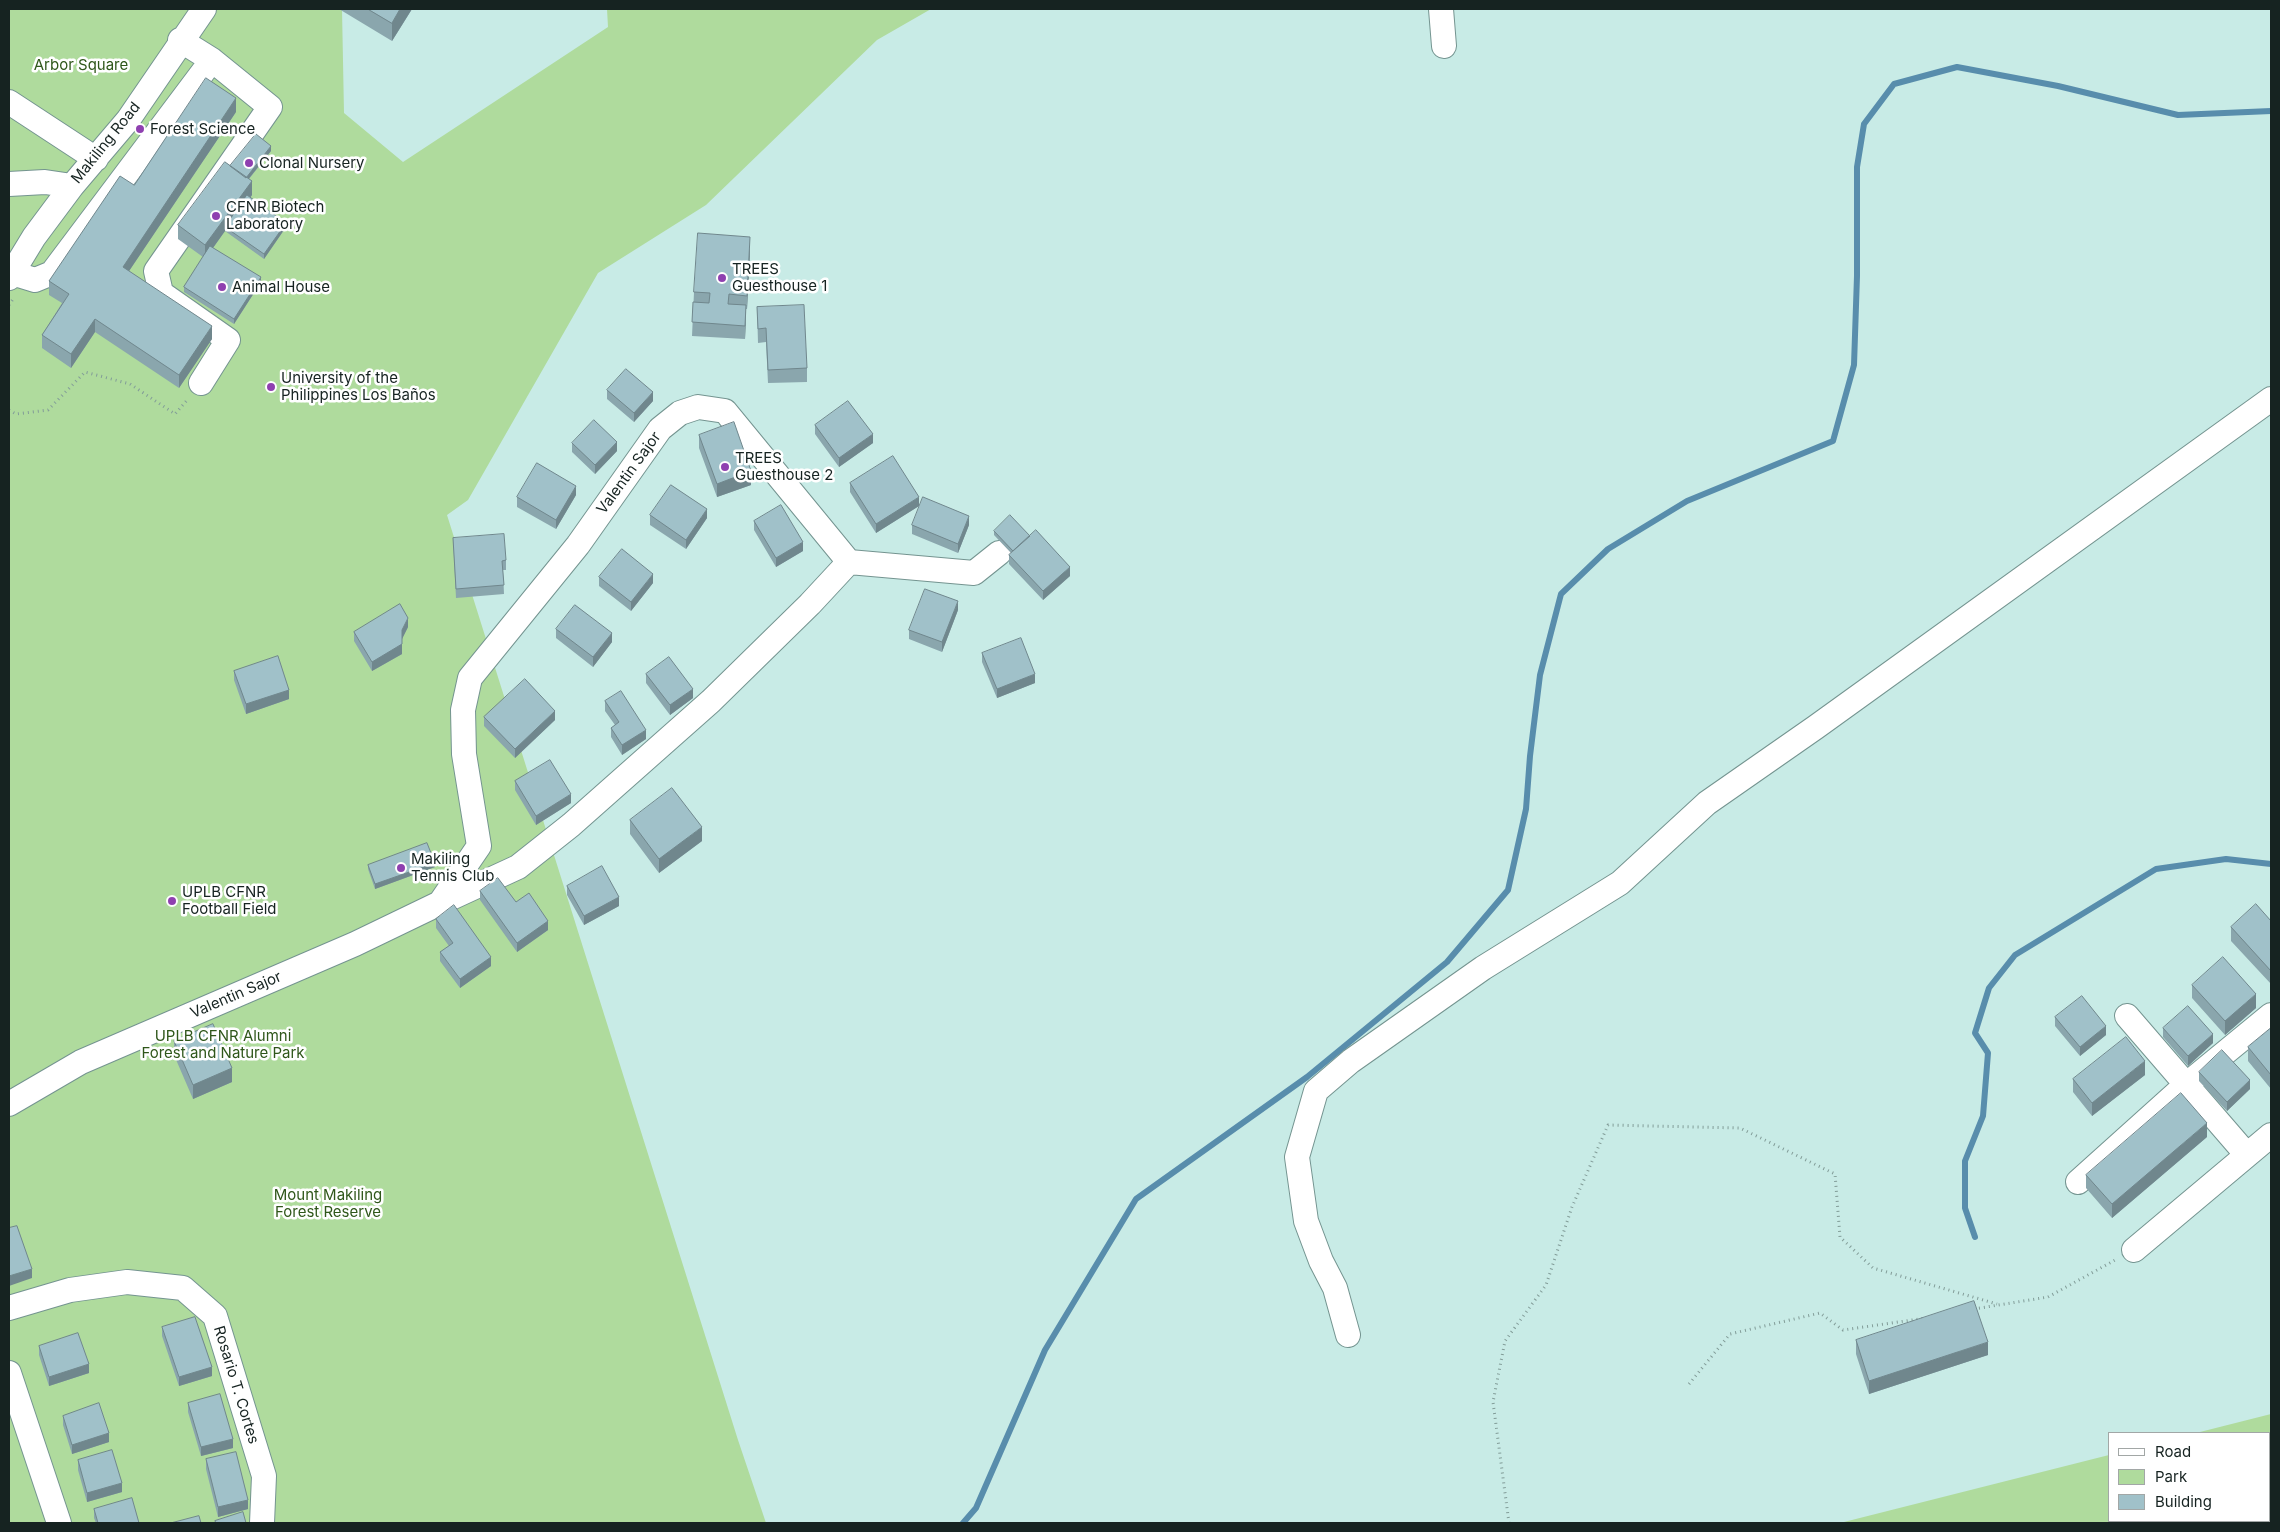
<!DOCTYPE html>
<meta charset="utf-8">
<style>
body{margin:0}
#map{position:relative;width:2280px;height:1532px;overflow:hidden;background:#c8ebe6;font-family:Inter,sans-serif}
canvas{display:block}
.frame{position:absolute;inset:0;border:10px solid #162321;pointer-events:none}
.legend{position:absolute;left:2108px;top:1432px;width:162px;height:90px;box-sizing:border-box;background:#fff;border:1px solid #a2a7a6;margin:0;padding:6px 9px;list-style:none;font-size:15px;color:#162321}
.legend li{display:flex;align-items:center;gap:10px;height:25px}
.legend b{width:25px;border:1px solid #a2a7a6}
</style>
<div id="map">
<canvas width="2280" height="1532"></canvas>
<div class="frame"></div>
<ul class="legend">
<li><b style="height:6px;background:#fff"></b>Road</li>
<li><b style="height:14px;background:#afdb9d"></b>Park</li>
<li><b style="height:14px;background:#a0c1c9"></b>Building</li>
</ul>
</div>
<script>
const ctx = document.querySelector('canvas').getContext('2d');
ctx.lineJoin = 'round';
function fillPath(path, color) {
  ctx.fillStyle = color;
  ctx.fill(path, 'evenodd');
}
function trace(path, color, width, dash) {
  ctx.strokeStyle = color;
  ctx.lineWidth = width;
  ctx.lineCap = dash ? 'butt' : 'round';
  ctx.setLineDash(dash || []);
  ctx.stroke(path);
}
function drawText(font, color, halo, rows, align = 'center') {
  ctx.font = font + ' Inter,sans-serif';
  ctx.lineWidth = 5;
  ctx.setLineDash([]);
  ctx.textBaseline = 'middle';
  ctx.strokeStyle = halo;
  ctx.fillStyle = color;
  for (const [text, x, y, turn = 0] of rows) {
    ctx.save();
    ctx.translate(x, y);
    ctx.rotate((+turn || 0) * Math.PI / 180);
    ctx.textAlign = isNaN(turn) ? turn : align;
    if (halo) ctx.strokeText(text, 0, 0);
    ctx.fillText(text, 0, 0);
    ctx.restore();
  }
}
fillPath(new Path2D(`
 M9,9H342L344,113L403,162L608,27L607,9H931L877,40L706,205L598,273L468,500L447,515L738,1440L766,1523H9Z
 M2271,1414V1523H1840L2109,1455V1521H2269V1433H2196Z`), '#afdb9d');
trace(new Path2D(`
 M1975,1237L1965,1208V1161L1983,1116L1988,1053L1975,1033L1989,988L2015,955L2156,869L2226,859L2271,864
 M963,1523L976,1508L1045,1350L1136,1199L1307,1077L1447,962L1508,890L1526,809L1530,756L1540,675L1561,594L1608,549L1687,501L1833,441L1854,365L1857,276V167L1864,124L1894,84L1957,67L2058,86L2178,115L2271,111`), '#588dac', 6);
const minor = new Path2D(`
 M1441,9L1444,46
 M180,40L212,60L270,107L156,271L161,293L228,340L201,383
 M9,102L96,159
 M9,184L45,182L72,186
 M9,272L35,280L52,273L212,60
 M9,278L34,237L72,186L128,120L204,9
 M698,407L725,411L849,562L810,604L711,701L571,825L518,867L440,903L479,846L464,754L463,710L470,678L578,545L660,429L680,413Z
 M849,562L974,573L999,553
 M2127,1016L2247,1155
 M9,1104L81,1062L355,944L440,903
 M2078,1182L2187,1084L2271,1015
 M2134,1250L2271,1135
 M9,1308L70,1290L127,1282L183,1288L215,1316L264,1476L262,1523
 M1348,1335L1335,1288L1321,1261L1306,1221L1297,1157L1316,1091L1351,1061L1483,968L1620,883L1707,803L1816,727L2271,399
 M9,1373L59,1523`);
trace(minor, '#749490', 26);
trace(new Path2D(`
 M9,305L13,299
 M9,410L16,414L48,410L85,372L130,384L175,414L188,399
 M1974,1309L2048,1297L2117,1259
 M1689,1384L1730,1334L1820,1313L1843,1330L1926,1318
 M1509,1523L1493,1402L1505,1341L1546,1285L1572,1207L1608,1125L1740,1128L1835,1174L1840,1237L1873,1268L1997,1304`), '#829c98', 3, [1, 4]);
trace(minor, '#fff', 24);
fillPath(new Path2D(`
 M339,9H412L392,41Z
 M236,112L129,271L212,339L179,388L95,332L71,368L42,348V335L62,303L49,295V281L134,185Z
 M271,151L249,179L252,195L250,198L286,227L264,259L225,231L213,248L261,282L234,324L184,292V287L203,257L178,239V225L230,166Z
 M750,250L747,309H746L745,339L692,336L694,292Z
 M757,307L807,368V382L768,383L766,342L758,343Z
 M607,390L653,401L634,422L607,399Z
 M815,425L873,443L839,467L815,434Z
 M699,435L751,485L717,497L699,448Z
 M572,443L617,451L595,474L572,452Z
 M850,483L919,506L876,533L850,492Z
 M576,495L556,529L517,507V497Z
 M650,515L707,518L686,549L650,525Z
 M754,521L803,551L776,567L754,530Z
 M912,525H969L958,553L912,534Z
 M994,531L1030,536L1070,576L1043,600L1009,564V555L1011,553L994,535Z
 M453,538L506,560V570H503L504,594L456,598Z
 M599,577L653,583L631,611L599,586Z
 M958,610L942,652L909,639V630Z
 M408,627L402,639V654L372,671L354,641V632Z
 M556,629L612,642L593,667L556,638Z
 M982,653L1035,683L997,698L982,662Z
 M234,671L289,699L246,714L234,680Z
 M646,674L693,698L670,715L646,683Z
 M605,701L646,739L622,755L611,737V728L615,725L605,711Z
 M484,717L555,720L515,758L484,726Z
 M515,781L571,803L536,825L515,790Z
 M630,820L702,841L659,873L630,834Z
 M368,865L435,867L375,889L368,869Z
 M567,886L619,906L584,925L567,895Z
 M480,891L516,902L548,930L517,952L480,900Z
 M436,919L491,966L460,988L440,961V952L449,946L436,928Z
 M2271,921V984L2231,941V927Z
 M2192,985L2256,1008L2225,1035L2192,998Z
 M2055,1017L2106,1035L2080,1056L2055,1026Z
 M2163,1028L2213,1043L2188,1066L2163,1037Z
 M2271,1028V1089L2248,1061V1047Z
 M174,1041L232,1082L193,1099L174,1055Z
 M2199,1072L2250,1089L2227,1111L2199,1081Z
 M2145,1075L2092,1116L2073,1092V1079Z
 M2207,1137L2112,1218L2086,1188V1175Z
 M162,1327L212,1376L179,1386L162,1336Z
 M1856,1340L1988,1355L1869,1394L1856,1354Z
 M39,1346L89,1373L49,1386L39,1355Z
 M188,1403L233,1448L201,1456L188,1412Z
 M63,1416L109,1442L72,1454L63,1425Z
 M206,1459L248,1509L218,1517L206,1469Z
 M78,1460L122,1492L87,1502L78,1470Z
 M94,1509L139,1523H96L94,1518Z`), '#8aa6ad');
fillPath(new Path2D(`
 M400,9H412L392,41V23Z
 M236,98V112L123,280V267Z
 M271,146V151L242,187V183Z
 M252,181V195L227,228L225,227V231L205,259V245Z
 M286,223V227L264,259V254Z
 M750,237V250L747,309V296Z
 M261,277V282L234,324V319Z
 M746,305V319L745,339V326Z
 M95,319V332L71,368V354Z
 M212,326V339L179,388V375Z
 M653,392V401L634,422V413Z
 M873,434V443L839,467V458Z
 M617,442V451L595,474V465Z
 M751,471V485L717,497V484Z
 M576,486V495L556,529V520Z
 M919,497V506L876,533V524Z
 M707,509V518L686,549V540Z
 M969,516V525L958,553V544Z
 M803,542V551L776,567V558Z
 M1070,567V576L1043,600V591Z
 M653,574V583L631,611V602Z
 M958,601V610L942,652V642Z
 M408,618V627L402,639V630Z
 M612,633V642L593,667V657Z
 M402,644V654L372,671V662Z
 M1035,674V683L997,698V689Z
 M693,689V698L670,715V705Z
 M289,690V699L246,714V704Z
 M555,711V720L515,758V749Z
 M646,730V739L622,755V745Z
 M571,794V803L536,825V816Z
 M702,827V841L659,873V859Z
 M435,863V867L375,889V884Z
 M619,897V906L584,925V916Z
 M548,921V930L517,952V943Z
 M491,957V966L460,988V979Z
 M2256,994V1008L2225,1035V1021Z
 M2106,1026V1035L2080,1056V1047Z
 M2213,1034V1043L2188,1066V1056Z
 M2145,1061V1075L2092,1116V1103Z
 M232,1068V1082L193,1099V1085Z
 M2250,1080V1089L2227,1111V1102Z
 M2207,1123V1137L2112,1218V1204Z
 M32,1269V1278L9,1286V1276Z
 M1988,1342V1355L1869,1394V1381Z
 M89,1364V1373L49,1386V1377Z
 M212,1367V1376L179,1386V1377Z
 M109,1433V1442L72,1454V1445Z
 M233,1439V1448L201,1456V1447Z
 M122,1483V1492L87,1502V1493Z
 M248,1500V1509L218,1517V1507Z`), '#70878d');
const building = new Path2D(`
 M368,9H400L392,23Z
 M206,78L236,98L123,267L212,326L179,375L95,319L71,354L42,335L69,294L49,281L120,176L134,185Z
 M256,134L271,146L246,178L230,166Z
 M225,162L252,181L205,245L178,225Z
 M247,195L286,223L264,254L225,227Z
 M698,233L750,237L747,296L729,294L728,304L746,305L745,326L692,322L693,302L709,303L710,293L694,292Z
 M210,246L261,277L234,319L184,287Z
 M804,305L807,368L768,370L766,328L758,329L757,307Z
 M626,369L653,392L634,413L607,390Z
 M848,401L873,434L839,458L815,425Z
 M594,420L617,442L595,465L572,443Z
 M734,422L751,471L717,484L699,435Z
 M893,456L919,497L876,524L850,483Z
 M537,463L576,486L556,520L517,497Z
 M671,485L707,509L686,540L650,515Z
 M923,497L969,516L958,544L912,525Z
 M781,505L803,542L776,558L754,521Z
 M1010,515L1030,536L1013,551L994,531Z
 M1036,530L1070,567L1043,591L1009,555Z
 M504,534L506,560L502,561L504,585L456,589L453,538Z
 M622,549L653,574L631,602L599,577Z
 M925,589L958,601L942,642L909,630Z
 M400,604L408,618L402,630V644L372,662L354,632Z
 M575,605L612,633L593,657L556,629Z
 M1021,638L1035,674L997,689L982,653Z
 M278,656L289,690L246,704L234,671Z
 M669,657L693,689L670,705L646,674Z
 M525,679L555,711L515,749L484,717Z
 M621,691L646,730L622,745L611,728L619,722L605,701Z
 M550,760L571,794L536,816L515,781Z
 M672,788L702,827L659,859L630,820Z
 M427,843L435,863L375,884L368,865Z
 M602,866L619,897L584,916L567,886Z
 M498,878L516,902L529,893L548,921L517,943L480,891Z
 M2256,904L2271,921V971L2231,927Z
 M454,905L491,957L460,979L440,952L453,943L436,919Z
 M2223,957L2256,994L2225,1021L2192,985Z
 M2082,996L2106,1026L2080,1047L2055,1017Z
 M2188,1006L2213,1034L2188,1056L2163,1028Z
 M213,1024L232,1068L193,1085L174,1041Z
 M2271,1028V1075L2248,1047Z
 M2126,1037L2145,1061L2092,1103L2073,1079Z
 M2222,1050L2250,1080L2227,1102L2199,1072Z
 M2181,1093L2207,1123L2112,1204L2086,1175Z
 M17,1226L32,1269L9,1276V1228Z
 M1974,1301L1988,1342L1869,1381L1856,1340Z
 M195,1317L212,1367L179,1377L162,1327Z
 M78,1333L89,1364L49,1377L39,1346Z
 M220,1394L233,1439L201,1447L188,1403Z
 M99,1403L109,1433L72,1445L63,1416Z
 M112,1450L122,1483L87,1493L78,1460Z
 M236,1452L248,1500L218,1507L206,1459Z
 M132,1498L139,1523H98L94,1509Z
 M243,1512L246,1523H216L215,1521Z
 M199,1516L201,1523H171Z`);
fillPath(building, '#a0c1c9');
trace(building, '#70878d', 1);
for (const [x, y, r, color] of [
 [140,129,5,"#8f40b0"],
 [249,163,5,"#8f40b0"],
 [216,216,5,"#8f40b0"],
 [722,278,5,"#8f40b0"],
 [222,287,5,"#8f40b0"],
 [271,387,5,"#8f40b0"],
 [725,467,5,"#8f40b0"],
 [401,868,5,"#8f40b0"],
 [172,901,5,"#8f40b0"]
]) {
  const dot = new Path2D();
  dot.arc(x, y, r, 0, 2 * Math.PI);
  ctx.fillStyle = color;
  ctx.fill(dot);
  trace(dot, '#fff', 2);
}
drawText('15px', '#2f571a', '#fff', [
 ["Arbor Square",81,65],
 ["UPLB CFNR Alumni",223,1036],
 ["Forest and Nature Park",223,1053],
 ["Mount Makiling",328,1195],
 ["Forest Reserve",328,1212]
]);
drawText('15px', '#162321', '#fff', [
 ["Forest Science",150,129],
 ["Clonal Nursery",259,163],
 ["CFNR Biotech",226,207],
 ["Laboratory",226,224],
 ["TREES",732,269],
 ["Guesthouse 1",732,286],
 ["Animal House",232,287],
 ["University of the",281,378],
 ["Philippines Los Baños",281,395],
 ["TREES",735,458],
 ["Guesthouse 2",735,475],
 ["Makiling",411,859],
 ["Tennis Club",411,876],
 ["UPLB CFNR",182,892],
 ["Football Field",182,909]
], 'left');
drawText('15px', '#162321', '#fff', [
 ["Makiling Road",106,143,-51],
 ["Valentin Sajor",629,473,-54],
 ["Valentin Sajor",236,995,-23],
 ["Rosario T. Cortes",236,1385,73]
]);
</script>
